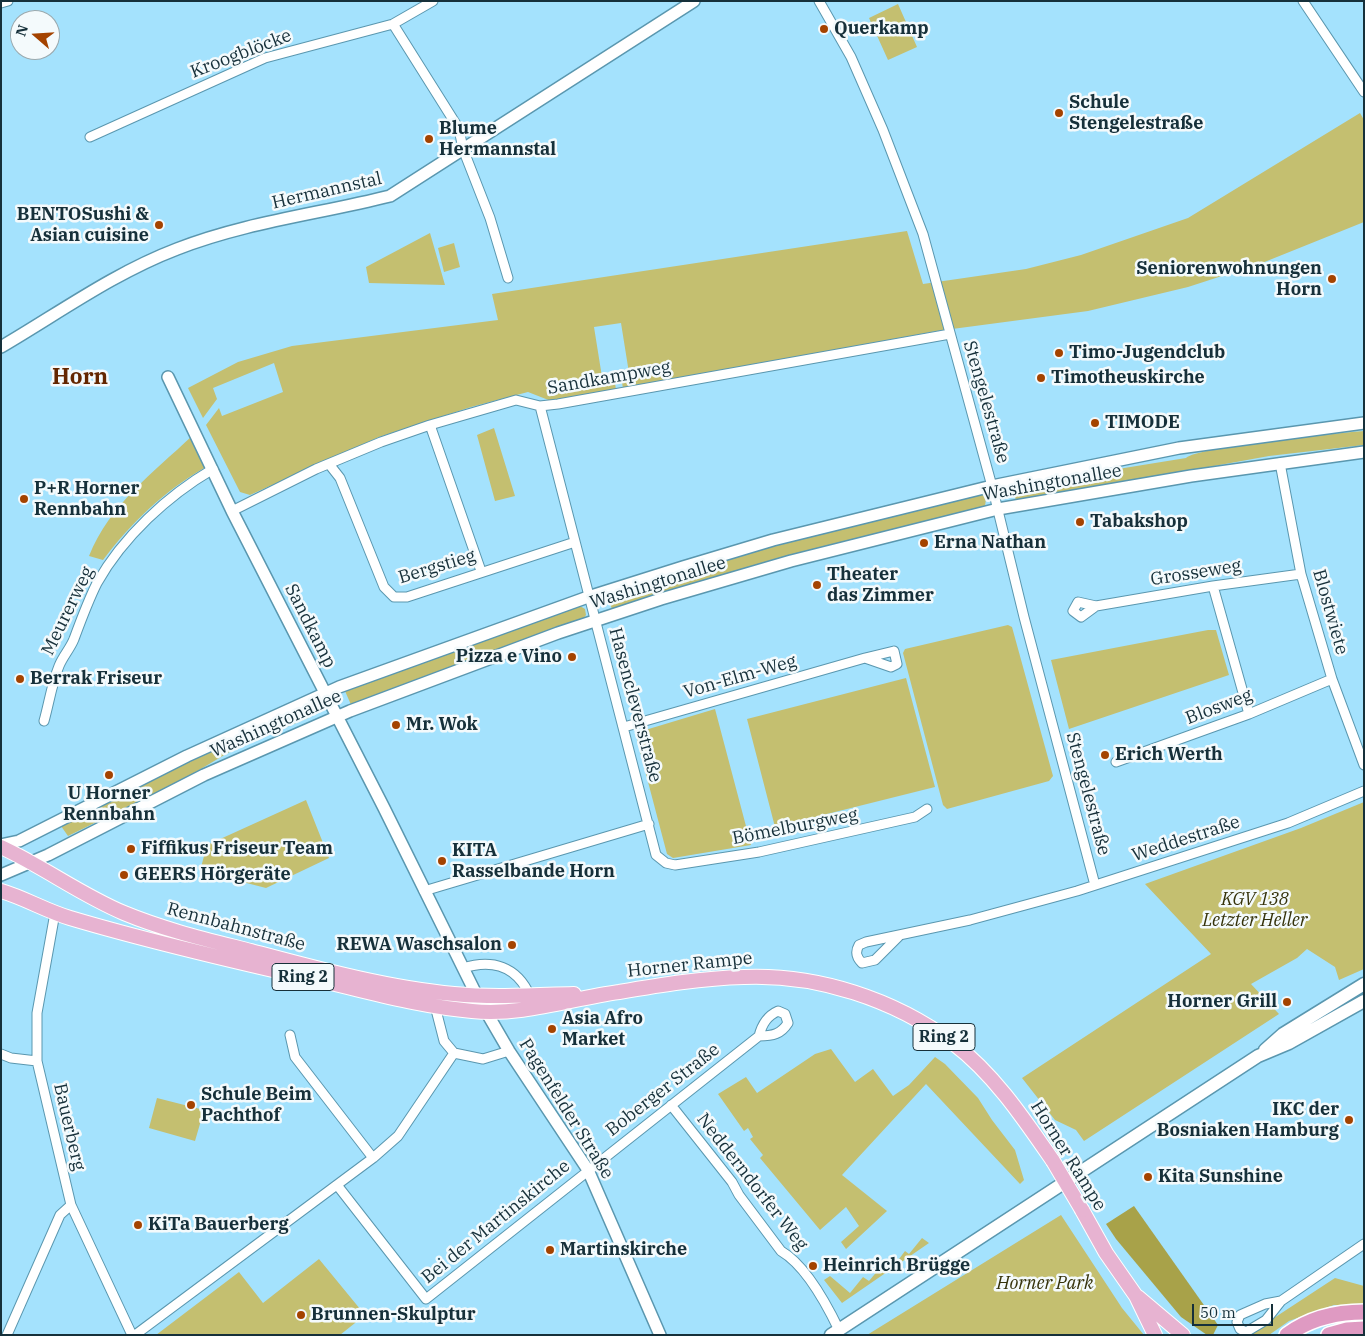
<!DOCTYPE html>
<meta charset="utf-8">
<style>
body{margin:0}
#map{position:relative;width:1365px;height:1336px;overflow:hidden;background:#a4e2fd;font-family:"IBM Plex Serif",serif}
canvas{display:block}
.frame{position:absolute;inset:0;border:2px solid #16303a;pointer-events:none}
.north{position:absolute;left:10px;top:10px;width:50px;height:50px;box-sizing:border-box;background:#f4fafc;border:1px solid #9ba9ae;border-radius:50%;rotate:289deg;font-size:14px;font-weight:700;line-height:20px;text-align:center;color:#16303a}
.north::after{content:'';display:block;margin:auto;width:18px;height:22px;background:#a44300;clip-path:polygon(50% 0,100% 100%,50% 72%,0 100%)}
.scale{position:absolute;left:1192px;top:1304px;width:81px;height:22px;box-sizing:border-box;border:2px solid #16303a;border-top:0;padding-left:6px;font-size:15px;line-height:18px;white-space:nowrap;color:#16303a;-webkit-text-stroke:4px #f4fafc;paint-order:stroke}
</style>
<div id="map">
<canvas width="1365" height="1336"></canvas>
<div class="frame"></div>
<div class="north">N</div>
<div class="scale">50 m</div>
</div>
<script>
const ctx = document.querySelector('canvas').getContext('2d');
ctx.lineJoin = 'round';
function fillPath(path, color) {
  ctx.fillStyle = color;
  ctx.fill(path, 'evenodd');
}
function trace(path, color, width, dash) {
  ctx.strokeStyle = color;
  ctx.lineWidth = width;
  ctx.lineCap = dash ? 'butt' : 'round';
  ctx.setLineDash(dash || []);
  ctx.stroke(path);
}
function drawText(font, color, halo, rows, align = 'center') {
  ctx.font = font + ' "IBM Plex Serif",serif';
  ctx.lineWidth = 5;
  ctx.setLineDash([]);
  ctx.textBaseline = 'middle';
  ctx.strokeStyle = halo;
  ctx.fillStyle = color;
  for (const [text, x, y, turn = 0] of rows) {
    ctx.save();
    ctx.translate(x, y);
    ctx.rotate((+turn || 0) * Math.PI / 180);
    ctx.textAlign = isNaN(turn) ? turn : align;
    if (halo) ctx.strokeText(text, 0, 0);
    ctx.fillText(text, 0, 0);
    ctx.restore();
  }
}
fillPath(new Path2D(`
 M898,4L917,47L888,60L869,18Z
 M1360,113L1364,120V222L1262,263L1188,287L1088,311L937,331L623,389L621,375L629,373L621,323L594,327L602,377L614,376L616,390L551,401L528,392L471,407L379,437L250,495L240,492L206,425L219,408L222,416L283,392L274,363L213,388L217,399L203,418L188,388L238,362L292,346L498,320L492,294L907,231L923,284L1026,269L1081,255L1188,218Z
 M430,233L445,285L369,283L366,267Z
 M454,243L460,267L444,272L438,248Z
 M494,428L515,496L495,501L477,435Z
 M1364,431V445L1269,456L1016,502L1013,486L1186,458C1197,447 1339,433 1364,431Z
 M192,436L206,467C164,491 132,522 103,560L89,556C110,504 153,473 192,436Z
 M982,494L986,499L985,506L612,610L608,594L684,569Z
 M580,606L585,609L586,615L583,619L352,707L345,691L427,658Z
 M1008,625L1012,627L1053,776L1049,781L947,809L943,805L903,653L905,649Z
 M1208,630H1216L1229,675L1069,729L1051,660Z
 M906,678L935,787L775,827L747,719Z
 M301,708L308,718L238,747L182,780L68,836L61,826L151,781L192,758Z
 M715,709L751,845L673,858L667,854L637,740L642,731Z
 M306,800L329,858L266,888L200,871L207,845Z
 M1364,802V969L1339,980L1335,967L1307,949L1297,958L1251,984L1279,1014L1084,1141L1076,1130L1055,1120L1022,1078L1211,954L1145,884L1301,828Z
 M831,1049L855,1082L873,1069L893,1096L909,1085L935,1057L945,1064L978,1098L992,1120L1015,1150L1024,1180L1020,1184L926,1084L842,1175L887,1211L846,1249L841,1242L859,1226L846,1207L820,1230L760,1158L763,1155L750,1139L753,1137L748,1128L744,1131L718,1094L746,1077L757,1093L815,1054Z
 M157,1098L204,1110L195,1141L149,1128Z
 M1061,1215L1122,1308L1144,1335H867Z
 M922,1238L929,1243L842,1303L824,1280L830,1276L850,1293L863,1277L869,1281L879,1269L883,1272L892,1260L896,1263L905,1251L909,1254Z
 M319,1259L365,1315L340,1335H156L239,1272L263,1303Z
 M1335,1278L1364,1286V1306L1334,1305L1289,1321L1269,1335H1248Z`), '#c4bf70');
fillPath(new Path2D(`
 M1134,1206L1218,1325L1213,1335H1207L1181,1317L1116,1239L1106,1224Z`), '#a8a249');
const minor = new Path2D(`
 M819,1L851,57L883,130L923,234L993,490L1024,617L1095,885
 M1303,1L1364,92
 M1,3L8,1
 M393,24L459,129L463,149L490,218L508,278
 M90,137L265,58L393,24L433,1
 M540,406L656,855L666,863L675,865L759,852L915,817L927,809
 M430,425L481,571
 M1280,463L1301,574L1332,679L1364,765
 M329,464L340,478L384,587L394,597H407L575,542
 M232,511L316,469L381,442L430,425L516,400L540,406L558,404L950,334
 M1213,586L1249,714
 M1096,606L1081,617L1073,611L1078,602L1096,606L1213,586L1301,574
 M44,721C49,703 52,683 59,666C63,656 70,649 74,639C81,620 88,601 97,583C123,537 167,496 213,469
 M624,727L865,658L891,667L897,664L894,651L865,658
 M1116,762L1249,714L1332,679
 M424,891L649,824
 M55,913L37,1013V1061L71,1205L132,1335
 M899,936L875,960L862,963C856,957 855,952 859,945L866,942L970,920L1077,891L1288,823L1364,791
 M463,968C492,959 517,966 530,996
 M435,1006L444,1041L454,1053L483,1059L509,1051
 M290,1035L295,1057L373,1158
 M1,1054L11,1058L37,1061
 M671,1105L732,1182L739,1195L781,1251C805,1265 827,1305 839,1330
 M337,1185L426,1299L759,1036C773,1036 781,1034 788,1023L785,1014L778,1011C767,1016 762,1024 759,1036
 M1281,1301L1265,1304L1240,1315L1237,1322L1240,1329L1246,1332L1266,1320L1281,1301L1364,1244
 M7,1335L60,1215L71,1205
 M135,1335L373,1158L398,1136L454,1053`);
const tertiary = new Path2D(`
 M1,347C59,313 114,273 177,249C246,222 319,214 390,196L694,1
 M168,377L232,511L384,808L477,996L509,1051L588,1170L660,1335
 M1,845L19,841L187,756L339,687L588,597L683,567L773,540L992,486L1179,448L1364,423
 M1,875L48,855L204,775L350,711L558,633L661,599L791,561L998,509L1191,476L1364,452`);
const secondary = new Path2D(`
 M1265,1050L1283,1034L1364,984
 M831,1335L1258,1056L1289,1043L1364,1001`);
const primary = new Path2D(`
 M1,847C44,867 81,895 124,913C165,930 208,940 251,951C315,968 387,988 454,994C494,998 534,995 574,994
 M1,891C25,898 46,911 70,918C154,943 241,963 326,982C374,993 423,1007 472,1011C523,1016 569,999 619,992C660,985 702,978 744,977C817,974 894,999 953,1043C994,1074 1024,1119 1053,1161
 M1082,1210L1106,1253L1136,1296L1155,1335
 M1138,1297L1183,1335`);
const trunk = new Path2D(`
 M1287,1335C1310,1318 1336,1312 1364,1312
 M1329,1335L1347,1330L1364,1329`);
trace(minor, '#5a97af', 11);
trace(tertiary, '#5a97af', 14);
trace(secondary, '#5a97af', 15);
trace(primary, '#fff', 16);
trace(trunk, '#fff', 18);
trace(minor, '#fff', 9);
trace(tertiary, '#fff', 11);
trace(secondary, '#fff', 12);
trace(primary, '#e7b3d1', 14);
trace(trunk, '#df9ac2', 15);
const primaryBridge = new Path2D(`
 M1053,1161L1082,1210`);
trace(primaryBridge, '#fff', 16, []);
trace(primaryBridge, '#e7b3d1', 14);
for (const [x, y, r, color] of [
 [824,29,5,"#a44300"],
 [1059,113,5,"#a44300"],
 [429,139,5,"#a44300"],
 [159,225,5,"#a44300"],
 [1332,279,5,"#a44300"],
 [1059,353,5,"#a44300"],
 [1041,378,5,"#a44300"],
 [1095,423,5,"#a44300"],
 [24,499,5,"#a44300"],
 [1080,522,5,"#a44300"],
 [924,543,5,"#a44300"],
 [817,585,5,"#a44300"],
 [572,657,5,"#a44300"],
 [20,679,5,"#a44300"],
 [396,725,5,"#a44300"],
 [1105,755,5,"#a44300"],
 [109,775,5,"#a44300"],
 [131,849,5,"#a44300"],
 [442,861,5,"#a44300"],
 [124,875,5,"#a44300"],
 [512,945,5,"#a44300"],
 [1287,1002,5,"#a44300"],
 [552,1029,5,"#a44300"],
 [191,1105,5,"#a44300"],
 [1349,1120,5,"#a44300"],
 [1148,1177,5,"#a44300"],
 [138,1225,5,"#a44300"],
 [550,1250,5,"#a44300"],
 [813,1266,5,"#a44300"],
 [301,1315,5,"#a44300"]
]) {
  const dot = new Path2D();
  dot.arc(x, y, r, 0, 2 * Math.PI);
  ctx.fillStyle = color;
  ctx.fill(dot);
  trace(dot, '#f4fafc', 2);
}
for (const [x, y, w] of [
 [303,977,62],
 [944,1037,62]
]) {
  const box = new Path2D();
  box.roundRect(x - w / 2, y - 13.5, w, 27, 4);
  ctx.fillStyle = '#f4fafc';
  ctx.fill(box);
  trace(box, '#16303a', 1);
}
drawText('bold 16px', '#16303a', null, [
 ["Ring 2",303,977],
 ["Ring 2",944,1037]
]);
drawText('bold 18px', '#16303a', '#f4fafc', [
 ["Querkamp",834,29],
 ["Schule",1069,103],
 ["Stengelestraße",1069,124],
 ["Blume",439,129],
 ["Hermannstal",439,150],
 ["BENTOSushi &",149,215,"right"],
 ["Asian cuisine",149,236,"right"],
 ["Seniorenwohnungen",1322,269,"right"],
 ["Horn",1322,290,"right"],
 ["Timo-Jugendclub",1069,353],
 ["Timotheuskirche",1051,378],
 ["TIMODE",1105,423],
 ["P+R Horner",34,489],
 ["Rennbahn",34,510],
 ["Tabakshop",1090,522],
 ["Erna Nathan",934,543],
 ["Theater",827,575],
 ["das Zimmer",827,596],
 ["Pizza e Vino",562,657,"right"],
 ["Berrak Friseur",30,679],
 ["Mr. Wok",406,725],
 ["Erich Werth",1115,755],
 ["U Horner",109,794,"center"],
 ["Rennbahn",109,815,"center"],
 ["Fiffikus Friseur Team",141,849],
 ["KITA",452,851],
 ["Rasselbande Horn",452,872],
 ["GEERS Hörgeräte",134,875],
 ["REWA Waschsalon",502,945,"right"],
 ["Horner Grill",1277,1002,"right"],
 ["Asia Afro",562,1019],
 ["Market",562,1040],
 ["Schule Beim",201,1095],
 ["Pachthof",201,1116],
 ["IKC der",1339,1110,"right"],
 ["Bosniaken Hamburg",1339,1131,"right"],
 ["Kita Sunshine",1158,1177],
 ["KiTa Bauerberg",148,1225],
 ["Martinskirche",560,1250],
 ["Heinrich Brügge",823,1266],
 ["Brunnen-Skulptur",311,1315]
], 'left');
drawText('18px', '#16303a', '#f4fafc', [
 ["Kroogblöcke",241,54,-21],
 ["Hermannstal",327,191,-13],
 ["Sandkampweg",609,378,-10],
 ["Stengelestraße",986,402,74],
 ["Washingtonallee",1052,483,-10],
 ["Bergstieg",437,567,-17],
 ["Grosseweg",1196,573,-9],
 ["Washingtonallee",658,583,-17],
 ["Meurerweg",68,611,-64],
 ["Blostwiete",1330,612,74],
 ["Sandkamp",310,626,63],
 ["Von-Elm-Weg",740,677,-16],
 ["Hasencleverstraße",635,705,75],
 ["Blosweg",1219,707,-21],
 ["Washingtonallee",276,724,-24],
 ["Stengelestraße",1088,794,75],
 ["Bömelburgweg",795,827,-11],
 ["Weddestraße",1186,839,-18],
 ["Rennbahnstraße",236,927,15],
 ["Horner Rampe",690,965,-6],
 ["Boberger Straße",663,1090,-38],
 ["Pagenfelder Straße",566,1109,58],
 ["Bauerberg",69,1127,77],
 ["Horner Rampe",1068,1156,58],
 ["Nedderndorfer Weg",752,1182,52],
 ["Bei der Martinskirche",496,1222,-39]
]);
drawText('italic 18px', '#35320a', '#f4fafc', [
 ["KGV 138",1255,900],
 ["Letzter Heller",1255,921],
 ["Horner Park",1045,1284]
]);
drawText('bold 22px', '#632600', '#f4fafc', [
 ["Horn",80,378]
]);
</script>
